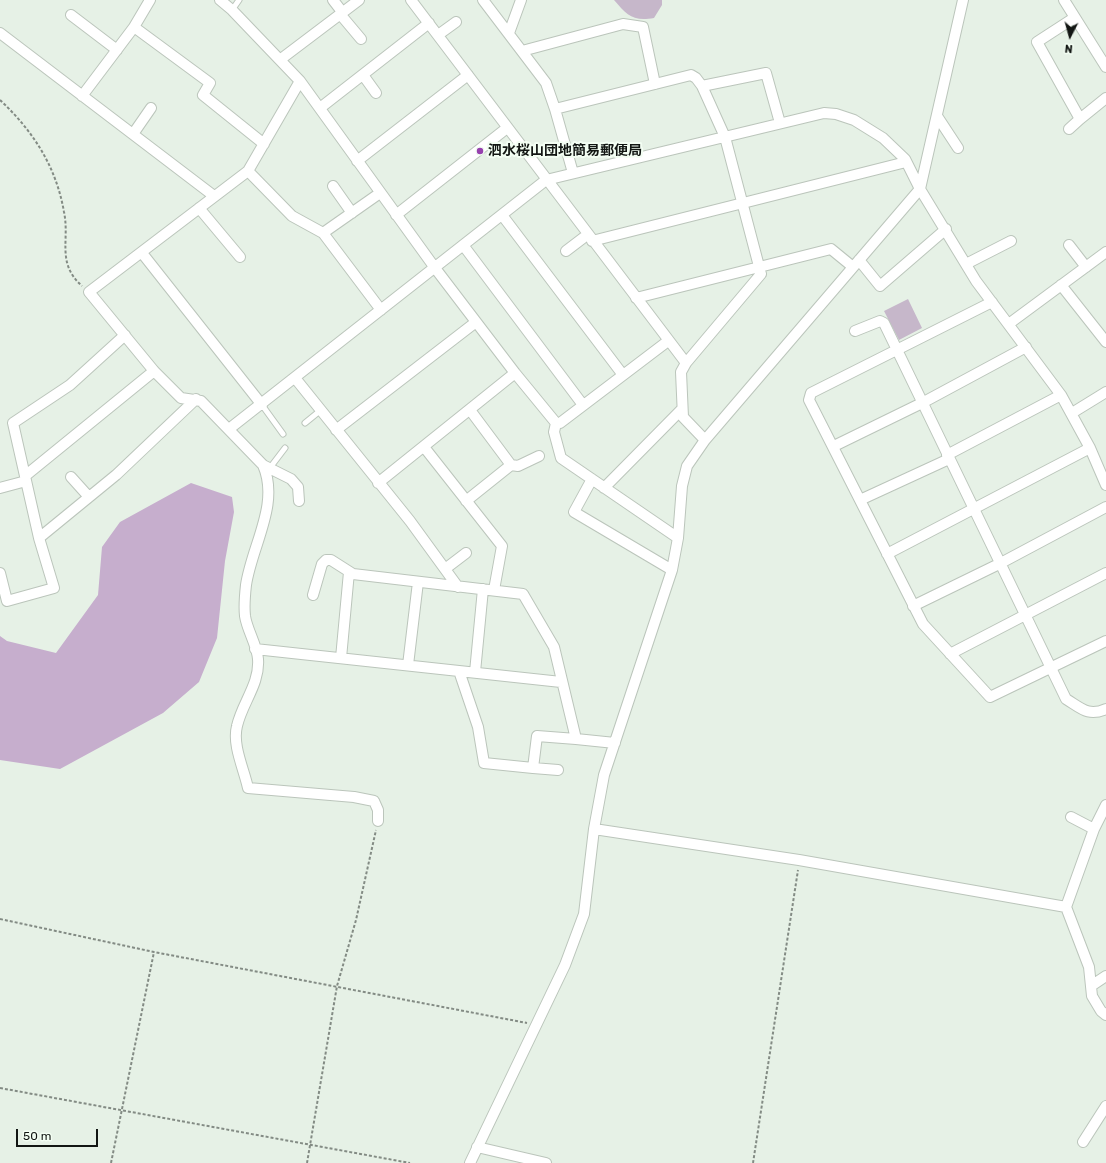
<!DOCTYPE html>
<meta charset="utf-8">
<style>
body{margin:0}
#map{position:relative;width:1106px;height:1163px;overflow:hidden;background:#e6f1e6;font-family:Rubik,sans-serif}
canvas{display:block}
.north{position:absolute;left:1050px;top:16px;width:40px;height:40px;-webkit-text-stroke:3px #f3fef3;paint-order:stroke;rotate:186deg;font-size:11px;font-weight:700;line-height:16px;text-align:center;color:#121613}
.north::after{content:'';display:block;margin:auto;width:14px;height:18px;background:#121613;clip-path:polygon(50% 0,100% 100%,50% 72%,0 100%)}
.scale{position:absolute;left:16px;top:1129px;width:82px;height:18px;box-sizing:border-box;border:2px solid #121613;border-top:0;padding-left:5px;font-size:12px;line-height:14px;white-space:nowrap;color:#121613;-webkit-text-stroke:3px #f3fef3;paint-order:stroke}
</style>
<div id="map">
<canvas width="1106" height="1163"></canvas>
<div class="north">N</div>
<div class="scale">50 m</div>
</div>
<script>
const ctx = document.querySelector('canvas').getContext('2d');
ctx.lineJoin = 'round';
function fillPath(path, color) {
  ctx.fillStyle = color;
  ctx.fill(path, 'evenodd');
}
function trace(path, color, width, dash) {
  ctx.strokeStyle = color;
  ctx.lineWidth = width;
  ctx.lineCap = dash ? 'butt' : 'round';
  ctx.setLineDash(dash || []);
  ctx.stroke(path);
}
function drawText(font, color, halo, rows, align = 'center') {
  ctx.font = font + ' Rubik,"Noto Sans JP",sans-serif';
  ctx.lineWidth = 4;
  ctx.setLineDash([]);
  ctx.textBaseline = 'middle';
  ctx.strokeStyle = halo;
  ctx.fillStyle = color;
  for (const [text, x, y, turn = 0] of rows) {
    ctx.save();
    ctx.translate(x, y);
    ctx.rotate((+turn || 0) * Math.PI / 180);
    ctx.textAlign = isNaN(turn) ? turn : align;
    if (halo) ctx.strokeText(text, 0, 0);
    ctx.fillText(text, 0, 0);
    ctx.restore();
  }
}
fillPath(new Path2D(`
 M614,0H662V5L654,18C633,22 627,15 614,0Z
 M908,299L922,328L899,340L884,311Z`), '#c6b7ca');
fillPath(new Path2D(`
 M191,483L232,497L234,512L225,561L217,638L199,682L163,713L60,769L0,760V636L7,641L56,653L98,595L102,547L120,522Z`), '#c6aecd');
const lane = new Path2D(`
 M232,10L239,0
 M262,405L283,434
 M305,423L321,410
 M269,469L285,448`);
const street = new Path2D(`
 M220,0L232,10L300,81L435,268L515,373L556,423L554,432L561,458L678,538
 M333,0L343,13
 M411,0L686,363
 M483,0L546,83L555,109L573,173
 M1064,0L1106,67
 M340,14L361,39
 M71,15L117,50
 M1074,18L1037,42L1080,119L1106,98
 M134,27L210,83L203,95L264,144
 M0,33L214,196
 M509,33L521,0
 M438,35L456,22
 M522,51L623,24L643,27L655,84
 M281,59L359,0
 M363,75L376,93
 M300,81L248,171L89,292L154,371L181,398L201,401L263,465C280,504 252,545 246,585C245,594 244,607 245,616C247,630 257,645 258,659C260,684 242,703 237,726C232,745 244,769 248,788L354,797L374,801L378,810V821
 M702,86L766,73L780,123
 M82,96L134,27L150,0
 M320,108L429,23
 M555,109L691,75L696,78L702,86L725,137L761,274L686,363L681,372L683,417L705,440
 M937,116L958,148
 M1069,129L1080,119
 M133,134L151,108
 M357,161L468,75
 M248,171L292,216L323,233L381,310
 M333,186L352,213
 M199,208L240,257
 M396,215L507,128
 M502,215L623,375
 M323,233L380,193
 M592,241L906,162
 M463,245L583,405
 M1069,245L1086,267
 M566,251L587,235
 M142,253L262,405
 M859,260L880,286L946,229
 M966,264L1011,241
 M1061,285L1106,342
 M636,298L831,249L853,267
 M992,302L811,393L809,400L923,624L990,697L1106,641
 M1010,323L1106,252
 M855,331L880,321L884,323L1066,699C1081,708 1088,717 1106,709
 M295,378L410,521L458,587
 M1072,413L1106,392
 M556,423H560L668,341
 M229,429L546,180L824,113L836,114L854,120L883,138L905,159L920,189L976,281L1061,395L1090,448L1106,485
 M336,430L476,322
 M834,446L922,403L1026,347
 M424,447L502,546L494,590
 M947,455L1061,395
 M263,465L291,479L298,487L299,501
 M511,465L518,466L539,456
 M25,476L154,371
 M71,477L89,497
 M592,479L574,512L672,570
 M378,483L515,373
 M0,488L26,481
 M604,488L682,409
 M860,500L949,459
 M466,501L511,465L470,410
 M39,538L116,475L196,399
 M887,554L1090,448
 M445,569L466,553
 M0,573L7,601L54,588L39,538L13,423L70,385L125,335
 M313,595L322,564L326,560H331L353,574L523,594L554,647L576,739L615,743
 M913,606L999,564L1106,507
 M255,649L561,682
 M950,654L1106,573
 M341,658L349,572
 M408,665L418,582
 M459,671L478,727L484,763L533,768L537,736L576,739
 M475,672L483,589
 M533,768L558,770
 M1106,805L1094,829L1066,907L1089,967L1092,996L1101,1011L1106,1015
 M1071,817L1094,829
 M594,829L799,860L1066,907
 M1091,986L1106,976
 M1083,1142L1106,1106
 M477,1147L546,1163
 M470,1163L565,965L584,914L594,829L604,775L672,570L678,538L682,486L687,466L705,440L920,189L963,0`);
trace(lane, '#bbc5bb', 7);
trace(street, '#bbc5bb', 12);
trace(new Path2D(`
 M0,100C33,131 56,166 64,212C70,240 56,263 82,286
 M0,919L154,952L527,1023
 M0,1088L410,1163
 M111,1163L154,952
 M307,1163L337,986L356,920L376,830
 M753,1163L798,870`), '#838b84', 2, [3, 2]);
trace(lane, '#fff', 5);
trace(street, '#fff', 10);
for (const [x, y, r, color] of [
 [480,151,4,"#9640ae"]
]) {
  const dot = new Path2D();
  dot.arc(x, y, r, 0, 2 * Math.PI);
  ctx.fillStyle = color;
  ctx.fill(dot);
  trace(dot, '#f3fef3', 1.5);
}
drawText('bold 14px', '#121613', '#f3fef3', [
 ["泗水桜山団地簡易郵便局",488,151]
], 'left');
</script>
